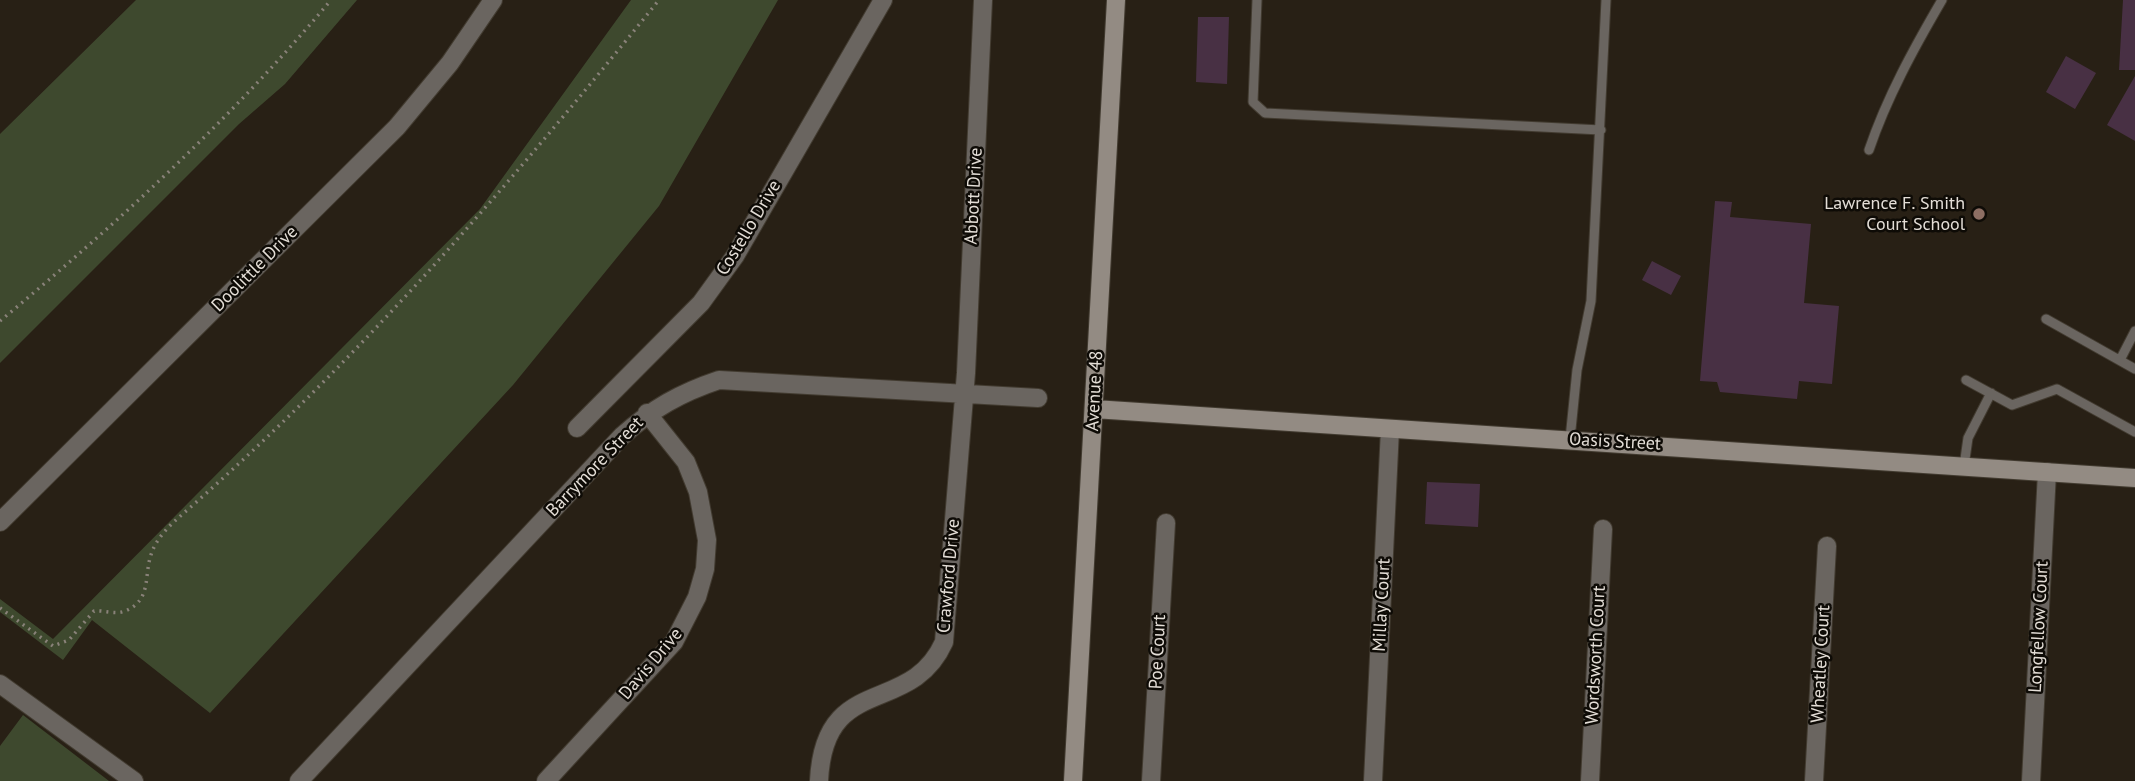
<!DOCTYPE html>
<style>
body{margin:0}
canvas{display:block;background:#282015}
</style>
<canvas width="2135" height="781"></canvas>
<script>
const ctx = document.querySelector('canvas').getContext('2d');
ctx.lineJoin = 'round';
function fillPath(path, color) {
  ctx.fillStyle = color;
  ctx.fill(path, 'evenodd');
}
function trace(path, color, width, dash) {
  ctx.strokeStyle = color;
  ctx.lineWidth = width;
  ctx.lineCap = dash ? 'butt' : 'round';
  ctx.setLineDash(dash || []);
  ctx.stroke(path);
}
function drawText(font, color, halo, rows, align = 'center') {
  ctx.font = font + ' "PT Sans",sans-serif';
  ctx.lineWidth = 5;
  ctx.setLineDash([]);
  ctx.textBaseline = 'middle';
  ctx.strokeStyle = halo;
  ctx.fillStyle = color;
  for (const [text, x, y, turn = 0] of rows) {
    ctx.save();
    ctx.translate(x, y);
    ctx.rotate((+turn || 0) * Math.PI / 180);
    ctx.textAlign = isNaN(turn) ? turn : align;
    if (halo) ctx.strokeText(text, 0, 0);
    ctx.fillText(text, 0, 0);
    ctx.restore();
  }
}
fillPath(new Path2D(`
 M136,0H357L285,84L239,124L0,363V134Z
 M631,0H778L659,206L513,385L210,713L92,620L63,660L0,612V599L53,639L480,209Z
 M23,715L109,781H0V746Z`), '#3e492e');
fillPath(new Path2D(`
 M2123,0H2135V70H2119Z
 M1198,17H1229L1227,84L1196,82Z
 M2066,56L2096,73L2075,109L2046,92Z
 M2135,76V141L2107,125Z
 M1715,201L1732,202L1730,217L1811,224L1804,303L1839,306L1832,384L1799,381L1797,399L1720,392L1717,382L1700,381Z
 M1652,261L1681,276L1671,295L1642,280Z
 M1427,482L1480,484L1478,527L1425,524Z`), '#483044');
const lane = new Path2D(`
 M1257,0L1253,102L1265,113L1601,130
 M1869,150C1887,97 1914,48 1942,0
 M2046,319L2135,369
 M2120,360L2135,331
 M1966,380L2012,405L2057,389L2135,432
 M1570,439L1577,370L1591,301L1606,0
 M1964,466L1968,438L1991,393`);
const street = new Path2D(`
 M577,428L701,303L735,256L883,0
 M0,522L397,127L450,63L493,0
 M0,684L134,781
 M299,781L622,436C652,409 680,393 719,380L1038,398
 M546,781L674,642L697,597L705,569L707,540L698,492L686,462L647,413
 M819,781C824,671 910,718 944,642L966,373L983,0
 M1151,781L1166,523
 M1373,781L1390,429
 M1590,781L1603,529
 M1814,781L1827,546
 M2031,781L2047,472`);
const secondary = new Path2D(`
 M1094,409L2135,478
 M1073,781L1116,0`);
trace(lane, '#423b30', 11);
trace(street, '#423b30', 20);
trace(secondary, '#423b30', 20);
trace(new Path2D(`
 M0,321C118,223 232,118 331,0
 M0,608L53,646L69,640L94,611C104,610 116,615 125,611C153,600 143,574 152,552C156,540 168,527 177,519C357,363 510,184 659,0`), '#898279', 3.5, [2, 5]);
trace(lane, '#6a6560', 9);
trace(street, '#6a6560', 18);
trace(secondary, '#938b83', 18);
for (const [x, y, r, color] of [
 [1979,214,7,"#8d6e63"]
]) {
  const dot = new Path2D();
  dot.arc(x, y, r, 0, 2 * Math.PI);
  ctx.fillStyle = color;
  ctx.fill(dot);
  trace(dot, '#0e0b06', 2.5);
}
drawText('18px', '#e4ded7', '#0e0b06', [
 ["Abbott Drive",974,196,-87],
 ["Costello Drive",749,228,-59],
 ["Doolittle Drive",255,269,-45],
 ["Avenue 48",1095,391,-87],
 ["Oasis Street",1615,442,3],
 ["Barrymore Street",595,467,-46],
 ["Crawford Drive",949,576,-85],
 ["Millay Court",1382,605,-87],
 ["Longfellow Court",2039,627,-87],
 ["Poe Court",1158,652,-87],
 ["Wordsworth Court",1596,655,-87],
 ["Davis Drive",651,664,-50],
 ["Wheatley Court",1821,664,-87]
]);
drawText('18px', '#e4ded7', '#0e0b06', [
 ["Lawrence F. Smith",1965,204],
 ["Court School",1965,225]
], 'right');
</script>
